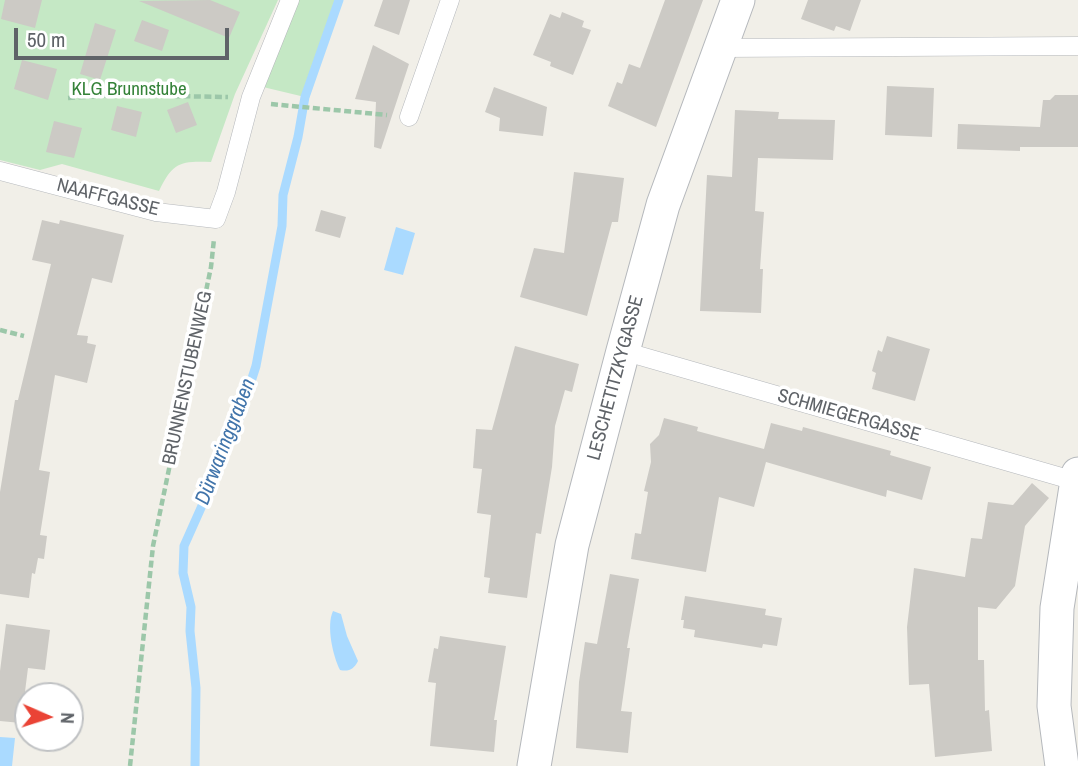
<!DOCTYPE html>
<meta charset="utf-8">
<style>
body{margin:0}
#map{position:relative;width:1078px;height:766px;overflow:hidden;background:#f1efe8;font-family:"Archivo Narrow",sans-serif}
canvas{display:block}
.north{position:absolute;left:14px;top:682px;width:70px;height:70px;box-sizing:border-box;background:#fff;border:2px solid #bfc1c3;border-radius:50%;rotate:93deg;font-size:19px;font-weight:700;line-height:28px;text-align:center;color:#5f6368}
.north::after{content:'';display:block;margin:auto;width:24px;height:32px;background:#ea4335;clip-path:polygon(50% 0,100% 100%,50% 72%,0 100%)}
.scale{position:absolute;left:14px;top:28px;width:215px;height:32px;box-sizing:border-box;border:4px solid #5f6368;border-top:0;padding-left:9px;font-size:21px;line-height:24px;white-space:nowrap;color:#5f6368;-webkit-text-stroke:5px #fff;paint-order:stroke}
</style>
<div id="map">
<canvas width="1078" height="766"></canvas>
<div class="north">N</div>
<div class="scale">50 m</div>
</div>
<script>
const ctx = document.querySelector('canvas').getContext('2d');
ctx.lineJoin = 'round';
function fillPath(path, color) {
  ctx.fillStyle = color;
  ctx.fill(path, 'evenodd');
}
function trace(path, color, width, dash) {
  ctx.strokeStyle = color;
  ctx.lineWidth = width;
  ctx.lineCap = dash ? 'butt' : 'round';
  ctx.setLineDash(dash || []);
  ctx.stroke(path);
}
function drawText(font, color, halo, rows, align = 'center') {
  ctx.font = font + ' "Archivo Narrow",sans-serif';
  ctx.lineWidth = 7;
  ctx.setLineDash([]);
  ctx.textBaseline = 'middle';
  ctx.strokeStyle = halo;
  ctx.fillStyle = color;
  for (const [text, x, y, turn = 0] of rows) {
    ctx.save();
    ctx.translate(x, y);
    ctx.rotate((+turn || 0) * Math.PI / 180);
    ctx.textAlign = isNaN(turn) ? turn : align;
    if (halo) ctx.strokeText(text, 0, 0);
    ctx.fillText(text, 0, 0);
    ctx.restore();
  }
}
fillPath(new Path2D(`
 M0,0H278L235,94L211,162C180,161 173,162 159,191L62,164L40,170L0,160Z
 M298,0H342L309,98L263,87Z`), '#c5e8c5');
fillPath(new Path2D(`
 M396,227L415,233L403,275L384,270Z
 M333,611L341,614L347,636L358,661C354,669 349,672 340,670C333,656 326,626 333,611Z
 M0,737L15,738L12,766H0Z`), '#aadaff');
trace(new Path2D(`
 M195,766L196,688L190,631L191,607L183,573L184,546L234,434L256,366L282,226L283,195L298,137L305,97L339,0`), '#aadaff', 9);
fillPath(new Path2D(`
 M5,0H42L35,28L1,19Z
 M210,0L240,12L229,38L139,1Z
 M383,0H410L399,35L374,26Z
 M665,0H703L656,127L608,106L617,82L622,84L629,64L640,68Z
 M808,0H861L850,31L836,26L834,31L801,19Z
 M562,12L584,21L582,27L591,30L573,75L550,66L551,62L533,55L550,14L560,18Z
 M142,20L169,30L162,51L134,41Z
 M95,23L116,30L100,80L80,74Z
 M373,45L409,64L381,149L374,147L376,102L355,99Z
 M22,60L57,69L48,100L14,89Z
 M887,86L934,88L932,137L885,135Z
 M494,87L547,107L543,136L499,131L500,118L485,112Z
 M1055,95H1078V147H1020V151L957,149L958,124L1040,127L1043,100H1050Z
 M188,102L197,125L176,133L167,110Z
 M117,106L142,112L136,137L111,130Z
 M735,110L779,112L778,119L835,120L833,160L758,158L755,211L764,212L760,269H763L761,313L700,311L707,175L732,177Z
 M54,121L82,128L74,158L46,152Z
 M574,172L624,178L618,222H612L587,316L520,297L534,248L564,253Z
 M321,210L346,217L340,238L315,231Z
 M42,220L59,224L60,220L124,235L112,283L92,278L77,335L88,336L87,343L96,345L87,383L55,375L39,470L50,472L40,535L47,536L44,559L38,558L35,574L32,573L29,598L0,594V492L15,400H18L51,264L32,260Z
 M887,336L930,349L915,401L872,389L876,373L872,371L878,350L882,352Z
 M515,346L579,364L572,392L565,390L555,426L552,467L541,534L536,533L527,598L488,593L490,578L484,577L491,515L477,513L482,469L473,468L476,429L492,430Z
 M664,418L698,427L697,431L764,449L771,423L802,431L803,427L891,451L890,455L931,467L922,500L887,490L886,497L766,462L754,507L719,497L706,572L631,559L635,533L641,534L648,492L644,491L651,462L650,444L659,435Z
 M1032,483L1049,498L1025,526L1015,586L996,609L978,607V660H984L985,711L989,710L992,751L935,757L929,684L909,685L907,627L914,568L965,577L971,538L982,539L988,502L1013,505Z
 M610,574L639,579L627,648H630L621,711L632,712L628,753L576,748L579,682L585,642L597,644Z
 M685,596L766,609L765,615L782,618L777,646L763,644L762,648L694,637L695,630L683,628L684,620H681Z
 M6,624L50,630L45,670L28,668L21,723L0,721V671Z
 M440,636L506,646L494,720H497L494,752L430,746L436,683L428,682L434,648L438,649Z`), '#cccac5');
const lane = new Path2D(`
 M720,48L1078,46
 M409,117L450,0
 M0,171L156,212L216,219L226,192L251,97L290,0
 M623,351L1075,481`);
const street = new Path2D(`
 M534,766L572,545L623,351L663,205L738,0
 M1062,766L1054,706L1057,608L1078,474`);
trace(lane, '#b5b8bc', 19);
trace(street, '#b5b8bc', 35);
trace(new Path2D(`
 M68,98L115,95L228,97
 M271,104L387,115
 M0,330L24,336
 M130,766L153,546L211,267L214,239`), '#9cc7a9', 4.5, [7, 3.5]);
trace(lane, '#fff', 18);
trace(street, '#fff', 33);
drawText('19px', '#348238', '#fff', [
 ["KLG Brunnstube",129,90]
]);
drawText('19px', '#5f6368', '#fff', [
 ["NAAFFGASSE",108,198,14],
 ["BRUNNENSTUBENWEG",188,378,-78],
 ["LESCHETITZKYGASSE",616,378,-75],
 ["SCHMIEGERGASSE",849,416,16]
]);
drawText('italic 21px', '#4174aa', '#fff', [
 ["Dürwaringgraben",226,442,-69]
]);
</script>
